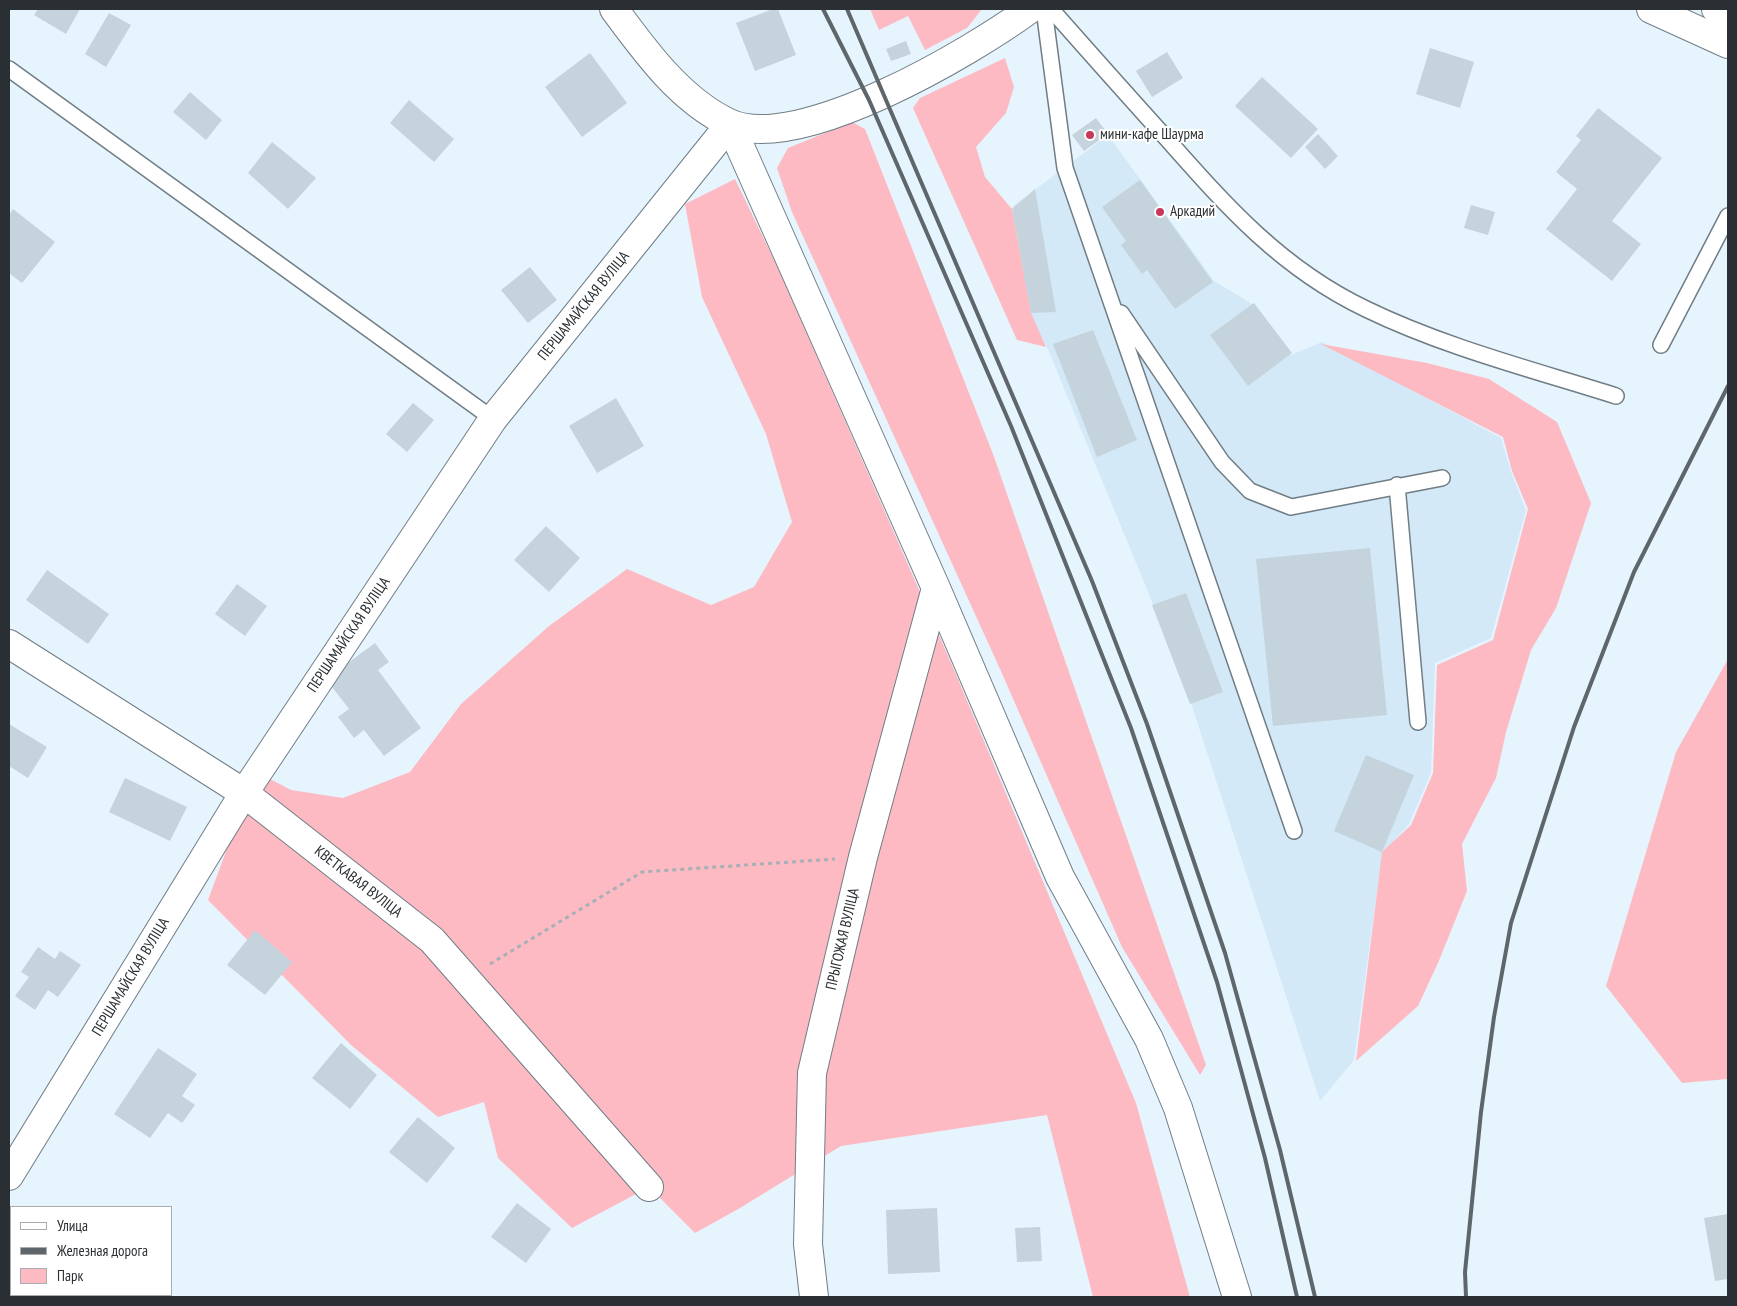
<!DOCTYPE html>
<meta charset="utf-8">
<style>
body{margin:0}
#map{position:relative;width:1737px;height:1306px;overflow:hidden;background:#e6f4fe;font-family:"PT Sans Narrow",sans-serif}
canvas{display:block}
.frame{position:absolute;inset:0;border:10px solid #2a2f33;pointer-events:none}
.legend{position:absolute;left:10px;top:1206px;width:162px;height:90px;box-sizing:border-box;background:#fff;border:1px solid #aaacad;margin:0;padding:6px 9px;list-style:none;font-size:15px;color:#2a2f33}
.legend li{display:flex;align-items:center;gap:10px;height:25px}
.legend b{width:25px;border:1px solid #aaacad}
</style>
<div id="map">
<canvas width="1737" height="1306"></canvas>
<div class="frame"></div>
<ul class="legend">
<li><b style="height:6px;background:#fff"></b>Улица</li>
<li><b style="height:6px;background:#5e666b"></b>Железная дорога</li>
<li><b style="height:14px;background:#fdbac2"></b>Парк</li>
</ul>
</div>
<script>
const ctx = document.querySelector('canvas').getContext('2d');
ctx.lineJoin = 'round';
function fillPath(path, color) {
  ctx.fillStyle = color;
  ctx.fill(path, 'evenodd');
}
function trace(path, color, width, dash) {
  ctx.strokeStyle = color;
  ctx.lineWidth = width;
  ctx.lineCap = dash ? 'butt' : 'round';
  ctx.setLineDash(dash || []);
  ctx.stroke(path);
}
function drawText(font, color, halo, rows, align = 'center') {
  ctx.font = font + ' "PT Sans Narrow",sans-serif';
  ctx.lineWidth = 4;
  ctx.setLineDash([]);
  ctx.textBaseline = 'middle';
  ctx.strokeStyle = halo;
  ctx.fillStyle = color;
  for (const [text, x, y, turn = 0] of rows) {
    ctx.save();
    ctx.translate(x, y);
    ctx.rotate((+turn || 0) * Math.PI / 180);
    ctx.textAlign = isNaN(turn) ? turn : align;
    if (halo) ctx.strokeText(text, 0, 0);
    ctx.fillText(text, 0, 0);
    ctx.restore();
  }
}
fillPath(new Path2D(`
 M1108,135L1214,281L1252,304L1291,355L1322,342L1501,438L1511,472L1526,510L1491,638L1435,663L1431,773L1409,824L1382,854L1354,1060L1320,1101L1191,703L1153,604L1047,347L1029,315L1013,206Z`), '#d3e9f7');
fillPath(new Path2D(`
 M870,9H982L967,28L925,50L908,16L879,30Z
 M1005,58L1014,87L1006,113L976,147L985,177L1012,209L1031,313L1046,347L1017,340L913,108L920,98Z
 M852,122L865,129L993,454L1206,1065L1200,1075L1122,947L1000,669L792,212L777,168L788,148Z
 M735,179L778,268L952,665L1136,1103L1190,1297H1093L1047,1115L841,1146L740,1208L695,1233L649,1187L572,1228L498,1158L484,1102L438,1117L351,1045L208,900L234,830L268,778L291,790L343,798L410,772L461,704L549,626L627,569L711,605L754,587L792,522L766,434L702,297L685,204Z
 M1321,344L1427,363L1489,379L1557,422L1591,503L1556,608L1531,650L1506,732L1496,778L1462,844L1467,891L1438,963L1418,1006L1356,1061L1382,852L1411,825L1433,773L1437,665L1493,640L1528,509L1512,471L1503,437Z
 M1728,659V1079L1682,1083L1606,986L1676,752Z`), '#fdbac2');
fillPath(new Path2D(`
 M38,9H80L66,34L34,15Z
 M773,9H778L796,55L755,71L736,23Z
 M109,13L131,25L106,67L85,54Z
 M906,41L911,54L891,61L886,49Z
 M1430,48L1474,62L1460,108L1416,94Z
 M1167,52L1183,78L1152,97L1136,71Z
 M590,53L627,103L582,137L545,87Z
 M1262,77L1318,129L1291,158L1235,106Z
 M190,92L222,120L206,140L173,112Z
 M409,100L454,139L434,162L390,123Z
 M1598,108L1662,158L1612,221L1641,244L1612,281L1546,229L1577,189L1556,172L1581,140L1576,136Z
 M1096,118L1108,134L1084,151L1072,135Z
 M1318,134L1338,156L1325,169L1305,147Z
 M272,142L316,178L288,209L248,173Z
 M1140,180L1213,282L1175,309L1147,270L1142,274L1121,245L1126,241L1102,207Z
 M1035,189L1056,312L1031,313L1012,209Z
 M1471,205L1495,212L1488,235L1464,228Z
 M13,209L55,242L22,283L9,273V215Z
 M530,267L557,300L528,323L501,290Z
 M1254,303L1292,353L1248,386L1210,335Z
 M1093,330L1137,440L1097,457L1053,344Z
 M616,398L644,446L597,473L569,426Z
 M413,403L434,420L407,452L386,434Z
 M546,526L580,558L549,592L514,560Z
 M1370,548L1387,715L1273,726L1256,559Z
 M47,570L109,614L88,644L26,600Z
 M237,584L267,606L245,636L215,614Z
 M1186,593L1223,692L1190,704L1152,605Z
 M375,643L389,662L378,670L421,728L384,756L364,730L354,738L338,717L349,709L326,679Z
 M9,724L47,747L28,778L9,766Z
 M1366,755L1414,775L1382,852L1334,831Z
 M125,778L187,807L170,841L109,812Z
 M255,930L292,962L265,995L227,965Z
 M38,947L55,959L60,951L81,965L58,997L48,990L35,1010L15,996L29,977L21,972Z
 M341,1043L377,1075L350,1109L312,1078Z
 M158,1048L197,1074L182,1096L195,1105L182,1123L168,1113L150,1138L114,1114Z
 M418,1117L455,1148L427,1183L389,1152Z
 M517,1203L551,1229L526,1263L491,1237Z
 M937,1208L940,1272L888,1274L886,1210Z
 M1728,1214V1279L1715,1281L1704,1218Z
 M1040,1227L1042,1261L1017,1262L1015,1228Z
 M19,1295H61L59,1297H23Z`), '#c5d3dc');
const service = new Path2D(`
 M1044,9L1065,168L1294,831
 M1051,9C1089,52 1128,96 1167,139C1227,207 1282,269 1366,309C1444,347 1534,370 1616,396
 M9,69L493,419
 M1121,313L1222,462L1250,491L1291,507L1442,478
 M1661,345L1728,216
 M1397,485L1418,722`);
const minor = new Path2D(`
 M1716,9L1728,23
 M9,644L244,793L432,940L649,1187
 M9,1176L244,793L493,419L730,124L936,588L1060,877L1149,1039L1178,1108L1237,1297
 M814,1297L808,1244L812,1073L863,857L936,588`);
const tertiary = new Path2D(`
 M614,9C645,51 680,100 729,123C798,155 973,51 1030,9
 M1651,9L1728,44`);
trace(service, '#707d85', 18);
trace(minor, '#707d85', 30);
trace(tertiary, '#707d85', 30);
trace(new Path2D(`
 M490,964L642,872L835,859`), '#a5b0b8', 3, [4, 4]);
trace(service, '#fff', 15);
trace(minor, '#fff', 28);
trace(tertiary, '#fff', 28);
trace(new Path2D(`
 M823,9L869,100L1011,426L1131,728L1217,982L1265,1158L1297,1297
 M847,9L1092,581L1147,724L1225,953L1280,1150L1315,1297
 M1466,1297L1465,1272L1481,1112L1494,1017L1511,923L1574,727L1634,572L1728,386`), '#5e666b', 4);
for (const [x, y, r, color] of [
 [1090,135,5,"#c7385a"],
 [1160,212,5,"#c7385a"]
]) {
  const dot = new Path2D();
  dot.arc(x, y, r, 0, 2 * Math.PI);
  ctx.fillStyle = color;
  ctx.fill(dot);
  trace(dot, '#fff', 2);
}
drawText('15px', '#2a2f33', '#fff', [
 ["мини-кафе Шаурма",1100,135],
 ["Аркадий",1170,212]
], 'left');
drawText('15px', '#2a2f33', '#fff', [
 ["ПЕРШАМАЙСКАЯ ВУЛІЦА",584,306,-51],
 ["ПЕРШАМАЙСКАЯ ВУЛІЦА",349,635,-56],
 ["КВЕТКАВАЯ ВУЛІЦА",358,882,38],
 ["ПРЫГОЖАЯ ВУЛІЦА",843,939,-77],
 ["ПЕРШАМАЙСКАЯ ВУЛІЦА",131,977,-59]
]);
</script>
